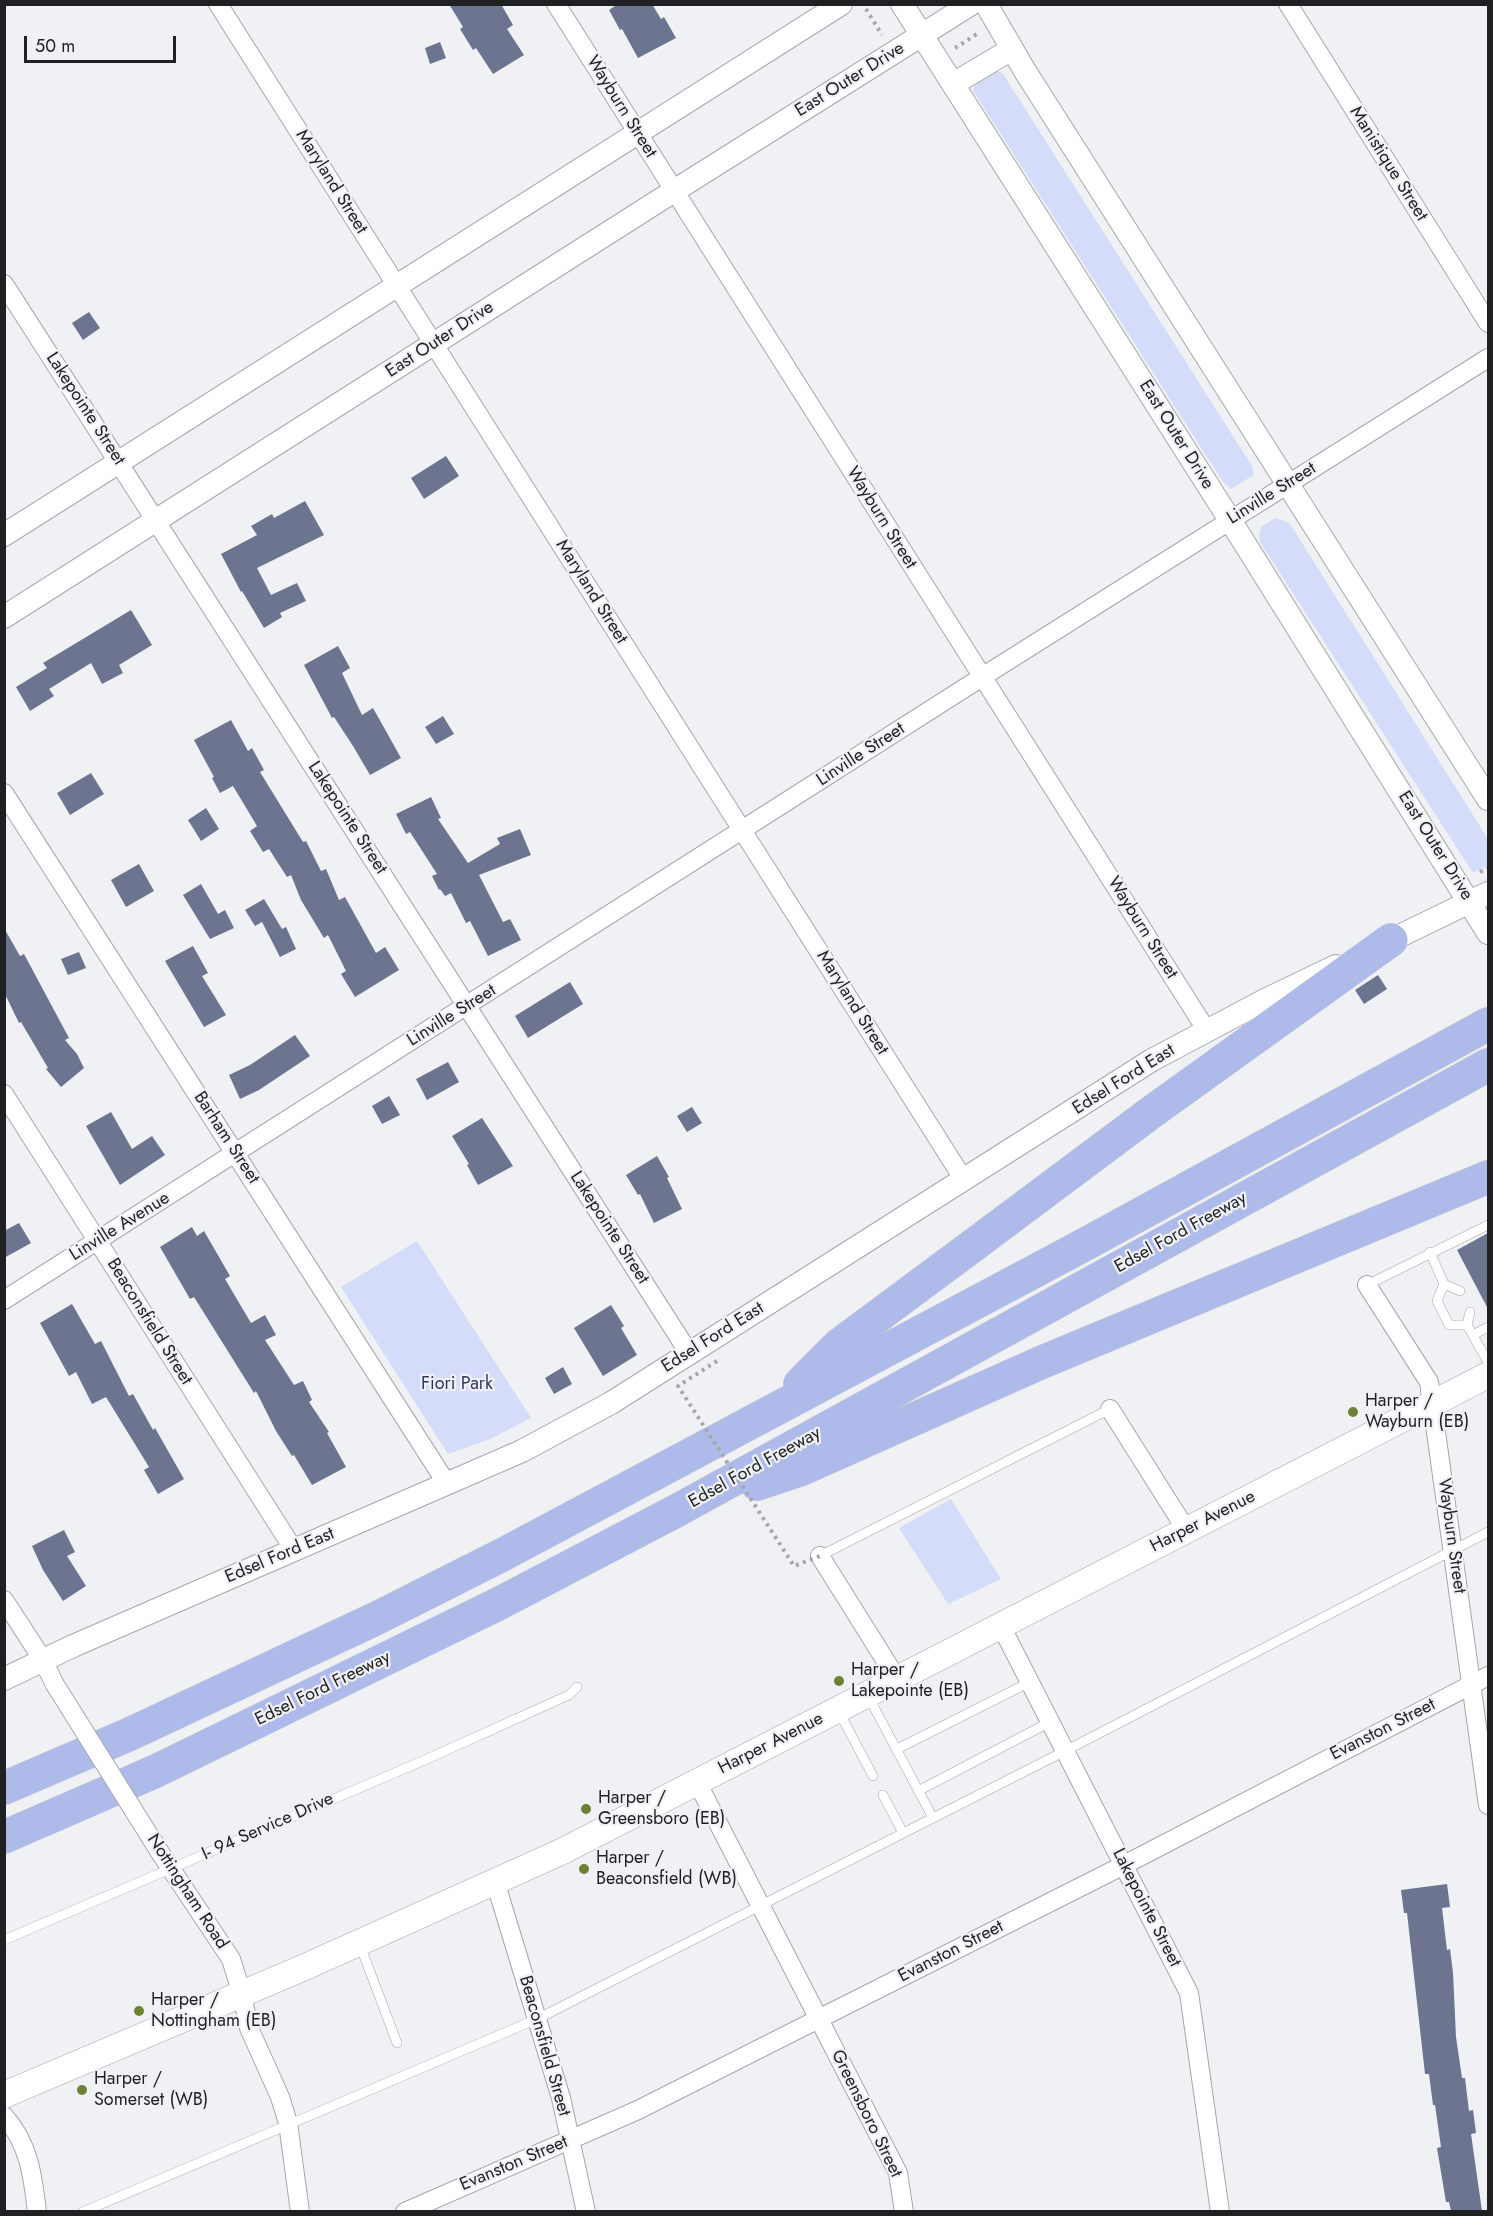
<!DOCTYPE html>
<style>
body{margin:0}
#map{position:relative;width:1493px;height:2216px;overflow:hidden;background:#eff1f4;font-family:Jost,sans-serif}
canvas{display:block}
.frame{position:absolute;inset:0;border:6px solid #1f2021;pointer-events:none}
.scale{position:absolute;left:24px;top:36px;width:152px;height:27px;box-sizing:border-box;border:3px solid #1f2021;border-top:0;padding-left:8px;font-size:18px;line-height:21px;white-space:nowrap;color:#1f2021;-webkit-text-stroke:4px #eff1f4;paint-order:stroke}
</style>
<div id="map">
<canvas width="1493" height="2216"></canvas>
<div class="frame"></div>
<div class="scale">50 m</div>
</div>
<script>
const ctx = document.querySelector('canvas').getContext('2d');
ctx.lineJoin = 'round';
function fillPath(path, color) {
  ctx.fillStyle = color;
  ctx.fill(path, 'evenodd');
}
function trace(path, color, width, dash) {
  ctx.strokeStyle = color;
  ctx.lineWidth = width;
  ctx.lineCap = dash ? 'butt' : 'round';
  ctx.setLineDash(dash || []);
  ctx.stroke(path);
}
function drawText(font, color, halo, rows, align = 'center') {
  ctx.font = font + ' Jost,sans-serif';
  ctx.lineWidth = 4.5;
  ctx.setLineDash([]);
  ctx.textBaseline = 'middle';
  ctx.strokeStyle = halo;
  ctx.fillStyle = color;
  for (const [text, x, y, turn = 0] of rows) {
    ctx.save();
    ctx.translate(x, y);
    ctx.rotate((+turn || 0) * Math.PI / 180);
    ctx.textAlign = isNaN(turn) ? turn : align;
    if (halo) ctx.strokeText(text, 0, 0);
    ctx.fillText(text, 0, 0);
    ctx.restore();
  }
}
fillPath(new Path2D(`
 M994,69L1003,74L1252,466L1254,474L1252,476L1231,489L1223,482L974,92L973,81Z
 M1275,518L1285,521L1290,524L1488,839V865L1473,873L1260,542L1259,536L1261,527Z
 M417,1241L531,1418L490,1439L448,1454L341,1287Z
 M951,1499L1001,1579L948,1604L899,1528Z`), '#d4dcf9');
fillPath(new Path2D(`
 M449,4H501L513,25L507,29L524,55L493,74L476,48L473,50L460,29L463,27Z
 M618,4H652L661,19L664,17L676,38L638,58L622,29L620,30L609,10Z
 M440,42L446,58L430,64L425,48Z
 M89,312L100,328L83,340L72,323Z
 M446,456L459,476L424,499L411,478Z
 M305,501L324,535L257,568L271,595L297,583L306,601L280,613L282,617L264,628L242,591L241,592L221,554L257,535L251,526L272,514L274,518Z
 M131,610L152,645L119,665L123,673L102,684L91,663L49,689L54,696L30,711L16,687L47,668L43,663Z
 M338,646L350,668L342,673L362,715L373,708L401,758L370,775L353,746L334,717L332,718L304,665Z
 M443,716L454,734L436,744L425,727Z
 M231,720L248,751L252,748L264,770L260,772L303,842L306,841L321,871L326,869L339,900L345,897L376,953L385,947L399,970L355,997L341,974L346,971L328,935L324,938L301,900L291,875L287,877L269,849L263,852L250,831L257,826L233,786L220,793L212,778L214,777L194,740Z
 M91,773L104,794L70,815L57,793Z
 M431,797L441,818L438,819L468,863L500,844L497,838L520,829L531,855L479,875L503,922L510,919L521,940L488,956L470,921L466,923L451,893L445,896L440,889L439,890L432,876L437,874L410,832L406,834L396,814Z
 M206,808L219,829L201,841L188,820Z
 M139,864L154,891L126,907L111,880Z
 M201,884L218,914L225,910L234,928L210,939L183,895Z
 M264,899L282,929L286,927L296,949L280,957L262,922L255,926L245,910Z
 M4,928L20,956L24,954L69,1038L65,1040L77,1054L84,1068L61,1087L46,1069L48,1068L21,1022L19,1023L4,992Z
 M193,946L208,973L202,976L226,1015L204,1027L165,961Z
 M79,952L86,968L68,975L61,959Z
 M1378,975L1387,989L1364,1004L1355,990Z
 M570,982L583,1004L528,1038L515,1016Z
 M295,1035L310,1056L259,1090L240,1099L229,1075L250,1065Z
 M448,1062L459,1082L427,1100L416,1079Z
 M389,1096L400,1115L382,1124L372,1106Z
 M692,1107L702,1123L687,1132L677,1116Z
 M111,1112L132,1149L152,1136L165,1155L120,1185L86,1126Z
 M482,1118L513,1166L478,1185L467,1165L469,1164L452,1136Z
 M657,1156L669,1177L667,1178L682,1209L654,1223L640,1194L638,1195L626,1175Z
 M19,1223L31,1243L4,1258V1231Z
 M192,1227L197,1236L204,1231L230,1276L225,1279L251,1323L265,1315L276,1335L265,1340L294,1385L303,1381L312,1400L309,1402L329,1432L327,1433L346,1467L312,1485L294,1455L292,1456L276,1431L256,1391L254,1393L194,1297L190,1299L160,1247Z
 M1488,1233V1309L1457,1250Z
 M72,1304L95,1344L101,1341L129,1396L133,1394L153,1430L155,1428L184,1479L158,1494L144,1470L149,1467L106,1397L92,1404L76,1372L69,1376L40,1323Z
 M611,1305L624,1326L621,1328L637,1355L603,1376L574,1328Z
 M563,1367L572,1384L554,1394L545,1378Z
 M64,1530L75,1552L67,1556L86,1586L63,1601L43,1570L32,1546Z
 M1447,1884L1450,1907L1442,1908L1447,1950L1450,1949L1453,1973L1456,2037L1462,2078H1465L1469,2111L1473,2110L1476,2133L1471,2134L1482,2211H1451L1449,2202H1446L1437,2148L1441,2147L1435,2105H1433L1429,2074H1425L1407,1913H1404L1401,1890Z`), '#6c748f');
const service = new Path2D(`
 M1430,1252L1444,1284
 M1367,1285L1488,1225
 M1460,1291L1444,1284L1437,1301L1449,1325H1467L1488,1362
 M1467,1325L1470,1312
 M1473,1335L1488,1327
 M820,1556L1110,1409
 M868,1696L933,1818
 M839,1712L873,1776
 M897,1749L1030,1682
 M918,1791L1050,1722
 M883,1795L903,1833
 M4,1940L427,1759L569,1695L577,1687
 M360,1945L397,2043
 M83,2212L537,2019L1065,1751L1488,1532`);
const minor = new Path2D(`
 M218,4L964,1180
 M556,4L1207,1031
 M1288,4L1488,323
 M4,284L689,1353
 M4,793L447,1484
 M4,1094L294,1550
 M1367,1285L1429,1382L1488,1805
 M4,1300L982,677L1488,358
 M1110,1409L1187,1531
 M820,1556L897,1679
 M4,1600L43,1660L54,1683
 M1001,1626L1189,1993L1220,2212
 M697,1782L898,2173L904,2212
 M159,1851L231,1959L242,1994L249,2028L280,2097L288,2123L300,2212
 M495,1881L561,2098L586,2212
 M4,2116C29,2143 33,2177 37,2212
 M405,2212L638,2110L1124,1865L1488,1676`);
const tertiary = new Path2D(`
 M902,4L1230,520L1488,933
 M986,4L1025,71L1488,799
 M953,84L1012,49
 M4,535L841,4
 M4,617L674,191L971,4
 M1379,946L1488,893
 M4,1679L73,1646L522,1451L611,1403L1152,1060L1263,1001L1336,966`);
const secondary = new Path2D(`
 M4,2095L305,1967L563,1851L1488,1375`);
const motorway = new Path2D(`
 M800,1384L839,1345L971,1247L1153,1111L1391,940
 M757,1484L802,1469L1040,1363L1488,1177
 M4,1788L130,1734L377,1618L502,1555L1082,1246L1488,1024
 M4,1837L156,1771L498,1604L676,1511L1488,1065`);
trace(service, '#a6a7ab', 10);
trace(minor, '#a6a7ab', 20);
trace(tertiary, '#a6a7ab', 24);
trace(secondary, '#a6a7ab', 27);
trace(motorway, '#cecece', 34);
trace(new Path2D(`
 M866,9L882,35
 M955,48L977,34
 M1480,872L1488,868`), '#a5a7a9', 4, [3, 4.5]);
trace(service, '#fff', 9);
trace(minor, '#fff', 18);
trace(tertiary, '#fff', 22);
trace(secondary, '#fff', 26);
trace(motorway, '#adbaea', 33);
const minorBridge = new Path2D(`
 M54,1683L159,1851`);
trace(minorBridge, '#a6a7ab', 20, []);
trace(new Path2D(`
 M717,1361L678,1386L794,1566L820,1556`), '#a5a7a9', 4, [3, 4.5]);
trace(minorBridge, '#fff', 18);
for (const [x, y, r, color] of [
 [1353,1412,6,"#6d8234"],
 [839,1681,6,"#6d8234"],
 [586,1809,6,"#6d8234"],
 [584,1869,6,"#6d8234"],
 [139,2011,6,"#6d8234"],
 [82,2090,6,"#6d8234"]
]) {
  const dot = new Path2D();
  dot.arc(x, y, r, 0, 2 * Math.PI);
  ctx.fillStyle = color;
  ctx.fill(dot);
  trace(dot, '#eff1f4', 2);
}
drawText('18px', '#1f2021', '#eff1f4', [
 ["East Outer Drive",850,80,-32],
 ["Wayburn Street",621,107,58],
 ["Manistique Street",1388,164,58],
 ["Maryland Street",331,182,58],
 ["East Outer Drive",440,340,-33],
 ["Lakepointe Street",85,409,57],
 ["East Outer Drive",1176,435,58],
 ["Linville Street",1272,494,-32],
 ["Wayburn Street",881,518,58],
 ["Maryland Street",591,592,58],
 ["Linville Street",861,755,-33],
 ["Lakepointe Street",347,818,57],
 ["East Outer Drive",1435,846,58],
 ["Wayburn Street",1142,928,58],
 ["Maryland Street",852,1003,58],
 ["Linville Street",452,1016,-32],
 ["Edsel Ford East",1124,1080,-32],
 ["Barham Street",226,1138,57],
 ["Linville Avenue",120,1227,-32],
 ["Lakepointe Street",609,1228,57],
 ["Edsel Ford Freeway",1181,1233,-29],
 ["Beaconsfield Street",149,1322,58],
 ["Edsel Ford East",713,1338,-32],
 ["Edsel Ford Freeway",755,1468,-29],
 ["Harper Avenue",1203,1522,-27],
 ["Wayburn Street",1451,1536,82],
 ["Edsel Ford East",280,1556,-23],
 ["Edsel Ford Freeway",323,1689,-26],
 ["Evanston Street",1383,1730,-27],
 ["Harper Avenue",771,1744,-27],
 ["I- 94 Service Drive",268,1827,-24],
 ["Nottingham Road",187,1892,57],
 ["Lakepointe Street",1146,1908,63],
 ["Evanston Street",951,1952,-27],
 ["Beaconsfield Street",544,2046,74],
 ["Greensboro Street",866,2114,64],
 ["Evanston Street",514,2164,-23]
]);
drawText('18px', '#2e3760', '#eff1f4', [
 ["Fiori Park",457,1385]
]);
drawText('18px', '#1f2021', '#eff1f4', [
 ["Harper /",1365,1402],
 ["Wayburn (EB)",1365,1423],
 ["Harper /",851,1671],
 ["Lakepointe (EB)",851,1692],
 ["Harper /",598,1799],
 ["Greensboro (EB)",598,1820],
 ["Harper /",596,1859],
 ["Beaconsfield (WB)",596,1880],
 ["Harper /",151,2001],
 ["Nottingham (EB)",151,2022],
 ["Harper /",94,2080],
 ["Somerset (WB)",94,2101]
], 'left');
</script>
